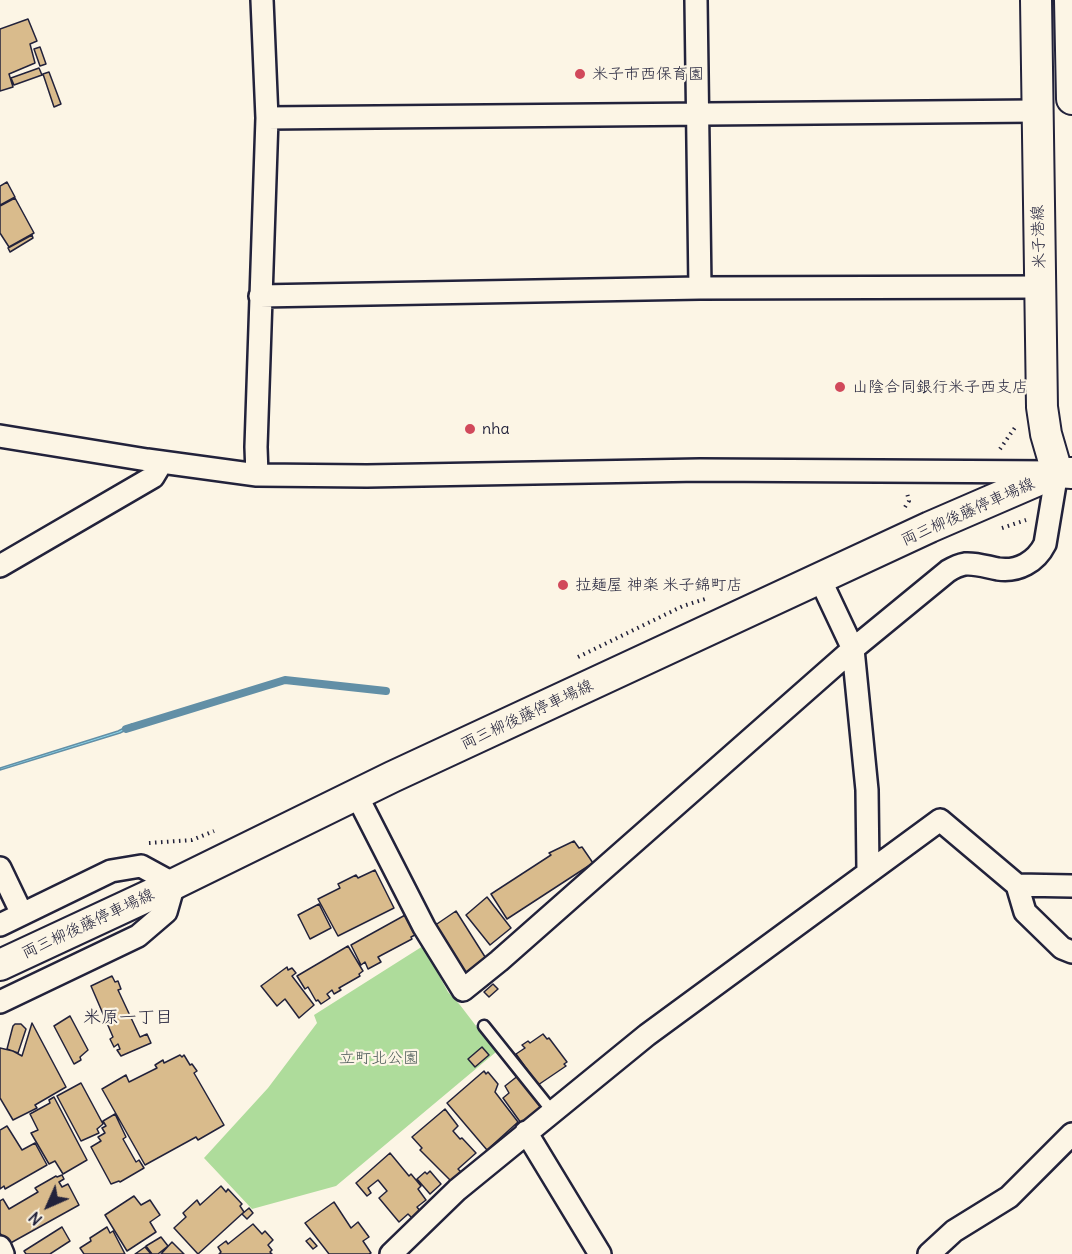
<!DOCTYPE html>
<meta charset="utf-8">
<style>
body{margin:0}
#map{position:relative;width:1072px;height:1254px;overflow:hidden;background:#fcf5e5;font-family:Delius,sans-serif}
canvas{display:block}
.north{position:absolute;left:18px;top:1176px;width:60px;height:60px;-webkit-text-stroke:4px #fcf5e5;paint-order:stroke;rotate:225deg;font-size:16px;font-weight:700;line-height:24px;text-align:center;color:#22223b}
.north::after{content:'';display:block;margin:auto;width:21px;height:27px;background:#22223b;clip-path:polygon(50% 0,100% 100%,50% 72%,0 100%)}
</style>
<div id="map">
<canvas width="1072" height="1254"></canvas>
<div class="north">N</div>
</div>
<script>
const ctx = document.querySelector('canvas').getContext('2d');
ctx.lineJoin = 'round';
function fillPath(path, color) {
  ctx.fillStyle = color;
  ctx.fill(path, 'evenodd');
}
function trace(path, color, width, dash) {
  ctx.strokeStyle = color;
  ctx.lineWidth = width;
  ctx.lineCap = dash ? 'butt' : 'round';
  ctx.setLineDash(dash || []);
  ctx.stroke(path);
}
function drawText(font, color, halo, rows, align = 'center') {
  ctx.font = font + ' Delius,"Klee One",sans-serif';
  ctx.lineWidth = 4.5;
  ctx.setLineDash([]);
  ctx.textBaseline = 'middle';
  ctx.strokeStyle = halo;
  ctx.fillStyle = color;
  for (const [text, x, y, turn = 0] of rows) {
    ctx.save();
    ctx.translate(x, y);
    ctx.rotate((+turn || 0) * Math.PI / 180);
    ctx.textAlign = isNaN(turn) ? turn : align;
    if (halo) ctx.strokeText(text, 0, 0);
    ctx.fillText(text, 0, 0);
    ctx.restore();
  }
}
fillPath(new Path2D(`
 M423,946L448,992L460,1005L496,1052L336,1186L252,1209L204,1158L268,1088L317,1023L314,1015Z`), '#aedc9b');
const water = new Path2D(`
 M132,724L134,726L120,733L0,770V768L118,731Z`);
fillPath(water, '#8dd8ed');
trace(water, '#628fa6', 1.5);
trace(new Path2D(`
 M126,729L285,680L386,691`), '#628fa6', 8);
const building = new Path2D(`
 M28,19L37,41L30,44L35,63L9,74L13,87L0,91V29Z
 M40,47L46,64L40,66L34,49Z
 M39,68L42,75L14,85L11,78Z
 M49,72L61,104L54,107L43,74Z
 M7,182L15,197L0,205V186Z
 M15,198L34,233L9,247L0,233V206Z
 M32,235L33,238L10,252L8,248Z
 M574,841L579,848L582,847L593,863L507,919L491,894L551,855L549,853Z
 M375,870L394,908L338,936L318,899L340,888L338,884L356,875L358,878Z
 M487,897L511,928L490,945L466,915Z
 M319,904L331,928L310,939L298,915Z
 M456,911L487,960L461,977L431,928Z
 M407,914L417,934L411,937L412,939L378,957L381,962L368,969L365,962L361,965L351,945Z
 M348,946L363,971L359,974L360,976L339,988L341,990L334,994L332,990L327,994L330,998L321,1004L318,1000L316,1001L308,987L305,989L297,976Z
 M287,967L288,970L292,968L296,973L292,976L314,1005L299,1018L285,999L277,1006L261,986Z
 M112,976L115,982L118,981L121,989L118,990L140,1037L147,1034L151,1043L121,1056L117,1050L120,1049L118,1044L114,1047L110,1039L113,1037L91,986Z
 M493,984L498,989L489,997L484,992Z
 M70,1016L88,1050L80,1057L81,1060L74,1064L54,1026Z
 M32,1023L66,1087L35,1105L37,1108L13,1120L0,1098V1048L13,1051L22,1056Z
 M15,1024H21L26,1029L18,1053L7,1049L13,1026Z
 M543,1034L547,1039L549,1038L567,1062L564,1064L566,1066L538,1085L516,1054L525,1048L522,1045L528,1041L530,1043Z
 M482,1047L489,1055L475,1067L468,1059Z
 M180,1055L182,1057L184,1055L190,1065L192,1064L197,1071L194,1073L224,1125L198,1140L196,1137L145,1165L102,1089L126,1075L129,1082L157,1068L155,1065L163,1060L164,1063Z
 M484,1071L486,1074L488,1072L498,1084L495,1092L518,1122L487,1150L447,1103Z
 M519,1075L542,1106L521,1123L503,1098L509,1093L505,1086Z
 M81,1083L103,1124L97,1129L99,1133L81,1141L57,1096Z
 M54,1097L87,1160L63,1174L55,1161L49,1164L31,1133L38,1130L30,1114L50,1103L49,1100Z
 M445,1109L458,1126L453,1131L460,1139L462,1138L476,1153L458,1169L462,1173L452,1182L420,1150L422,1148L412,1137Z
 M115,1114L126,1137L123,1139L136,1162L139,1160L144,1168L120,1182L119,1181L111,1184L91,1147L101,1141L98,1137L105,1133L102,1128L106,1126L103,1121Z
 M7,1126L22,1150L35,1143L47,1165L5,1189L4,1186L0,1189V1130Z
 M390,1153L409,1176L411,1174L421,1186L418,1189L426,1200L417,1207L420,1211L412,1218L408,1214L399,1222L379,1198L387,1191L378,1180L368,1188L371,1193L367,1196L356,1183Z
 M430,1171L441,1184L430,1194L417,1179L425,1172L427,1174Z
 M62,1175L64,1179L59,1182L62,1187L68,1184L79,1205L7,1245L0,1233V1201L3,1199L9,1209L38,1192L35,1188L56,1176L57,1177Z
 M221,1186L226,1192L228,1189L242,1204L240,1206L244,1212L198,1254L174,1228L186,1217L183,1213L197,1200L200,1205Z
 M134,1196L141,1205L150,1200L160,1215L150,1222L156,1232L127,1251L105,1215Z
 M334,1202L351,1228L358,1222L369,1237L363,1241L371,1253L369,1254H329L305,1223Z
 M249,1208L253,1213L247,1219L242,1214Z
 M253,1224L262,1234L265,1231L273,1240L268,1245L272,1250L270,1252L272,1254H219L221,1252L218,1247L226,1241L228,1244Z
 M62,1227L70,1241L50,1254H26L24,1251Z
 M107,1227L110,1233L113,1231L125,1254H84L80,1248L91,1241L90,1238Z
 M161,1237L168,1246L158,1254H152L146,1246Z
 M310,1238L317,1246L313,1249L306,1241Z
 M172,1242L184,1254H161Z
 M145,1247L151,1254H135Z`);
fillPath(building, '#d9bb8c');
trace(building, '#22223b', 1.5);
const service = new Path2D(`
 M484,1026L552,1111`);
const minor = new Path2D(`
 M696,0L700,288
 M267,118L1036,111
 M260,296L700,288L1041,287
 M0,436L147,460L257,475L367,476L700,470L1057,472L1045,544C1036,562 1018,572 998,569C987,567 976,563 965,564C959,565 953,568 948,571L853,649L499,961L463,990L424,927L356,794
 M257,475L256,447L267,118L262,0
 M0,566L153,477L162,462
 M820,579L853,649L867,790L868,871
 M0,868L22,914
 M1017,885L1025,912L1062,948L1072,952
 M0,925L111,871L141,866L174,884L166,912L138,936L0,1002
 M526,1132L600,1254
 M0,1247L3,1254
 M391,1254L457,1190L647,1035L940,820L1017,885L1072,886
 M929,1254L954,1231L1009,1197L1072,1134`);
const secondary = new Path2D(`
 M1036,0L1042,407L1046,434L1057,472
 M1070,0L1072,99
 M0,965L174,884L392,777L930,527L1057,472L1072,473`);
trace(service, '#22223b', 15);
trace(minor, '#22223b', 26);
trace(secondary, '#22223b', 34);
trace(new Path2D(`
 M1000,449L1016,426
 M905,507L909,501L907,493
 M1002,528L1026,520
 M578,657L683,606L705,599
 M149,843L192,840L214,831`), '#22223b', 4, [1.5, 4.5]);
trace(service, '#fcf5e5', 10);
trace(minor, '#fcf5e5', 21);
trace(secondary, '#fcf5e5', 30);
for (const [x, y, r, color] of [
 [580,74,6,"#d1495b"],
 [840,387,6,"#d1495b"],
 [470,429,6,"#d1495b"],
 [563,585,6,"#d1495b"]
]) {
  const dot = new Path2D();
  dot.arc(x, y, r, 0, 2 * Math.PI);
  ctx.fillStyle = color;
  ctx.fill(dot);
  trace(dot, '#fcf5e5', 2);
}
drawText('16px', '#22223b', '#fcf5e5', [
 ["米子市西保育園",592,74],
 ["山陰合同銀行米子西支店",852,387],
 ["nha",482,429],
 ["拉麺屋 神楽 米子錦町店",575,585]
], 'left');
drawText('16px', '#22223b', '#fcf5e5', [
 ["米子港線",1039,237,-92],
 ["両三柳後藤停車場線",968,512,-24],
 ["両三柳後藤停車場線",527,715,-25],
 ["両三柳後藤停車場線",88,924,-25]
]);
drawText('16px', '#4c5a58', '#fcf5e5', [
 ["立町北公園",379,1058]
]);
drawText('18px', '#22223b', '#fcf5e5', [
 ["米原一丁目",128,1018]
]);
</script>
